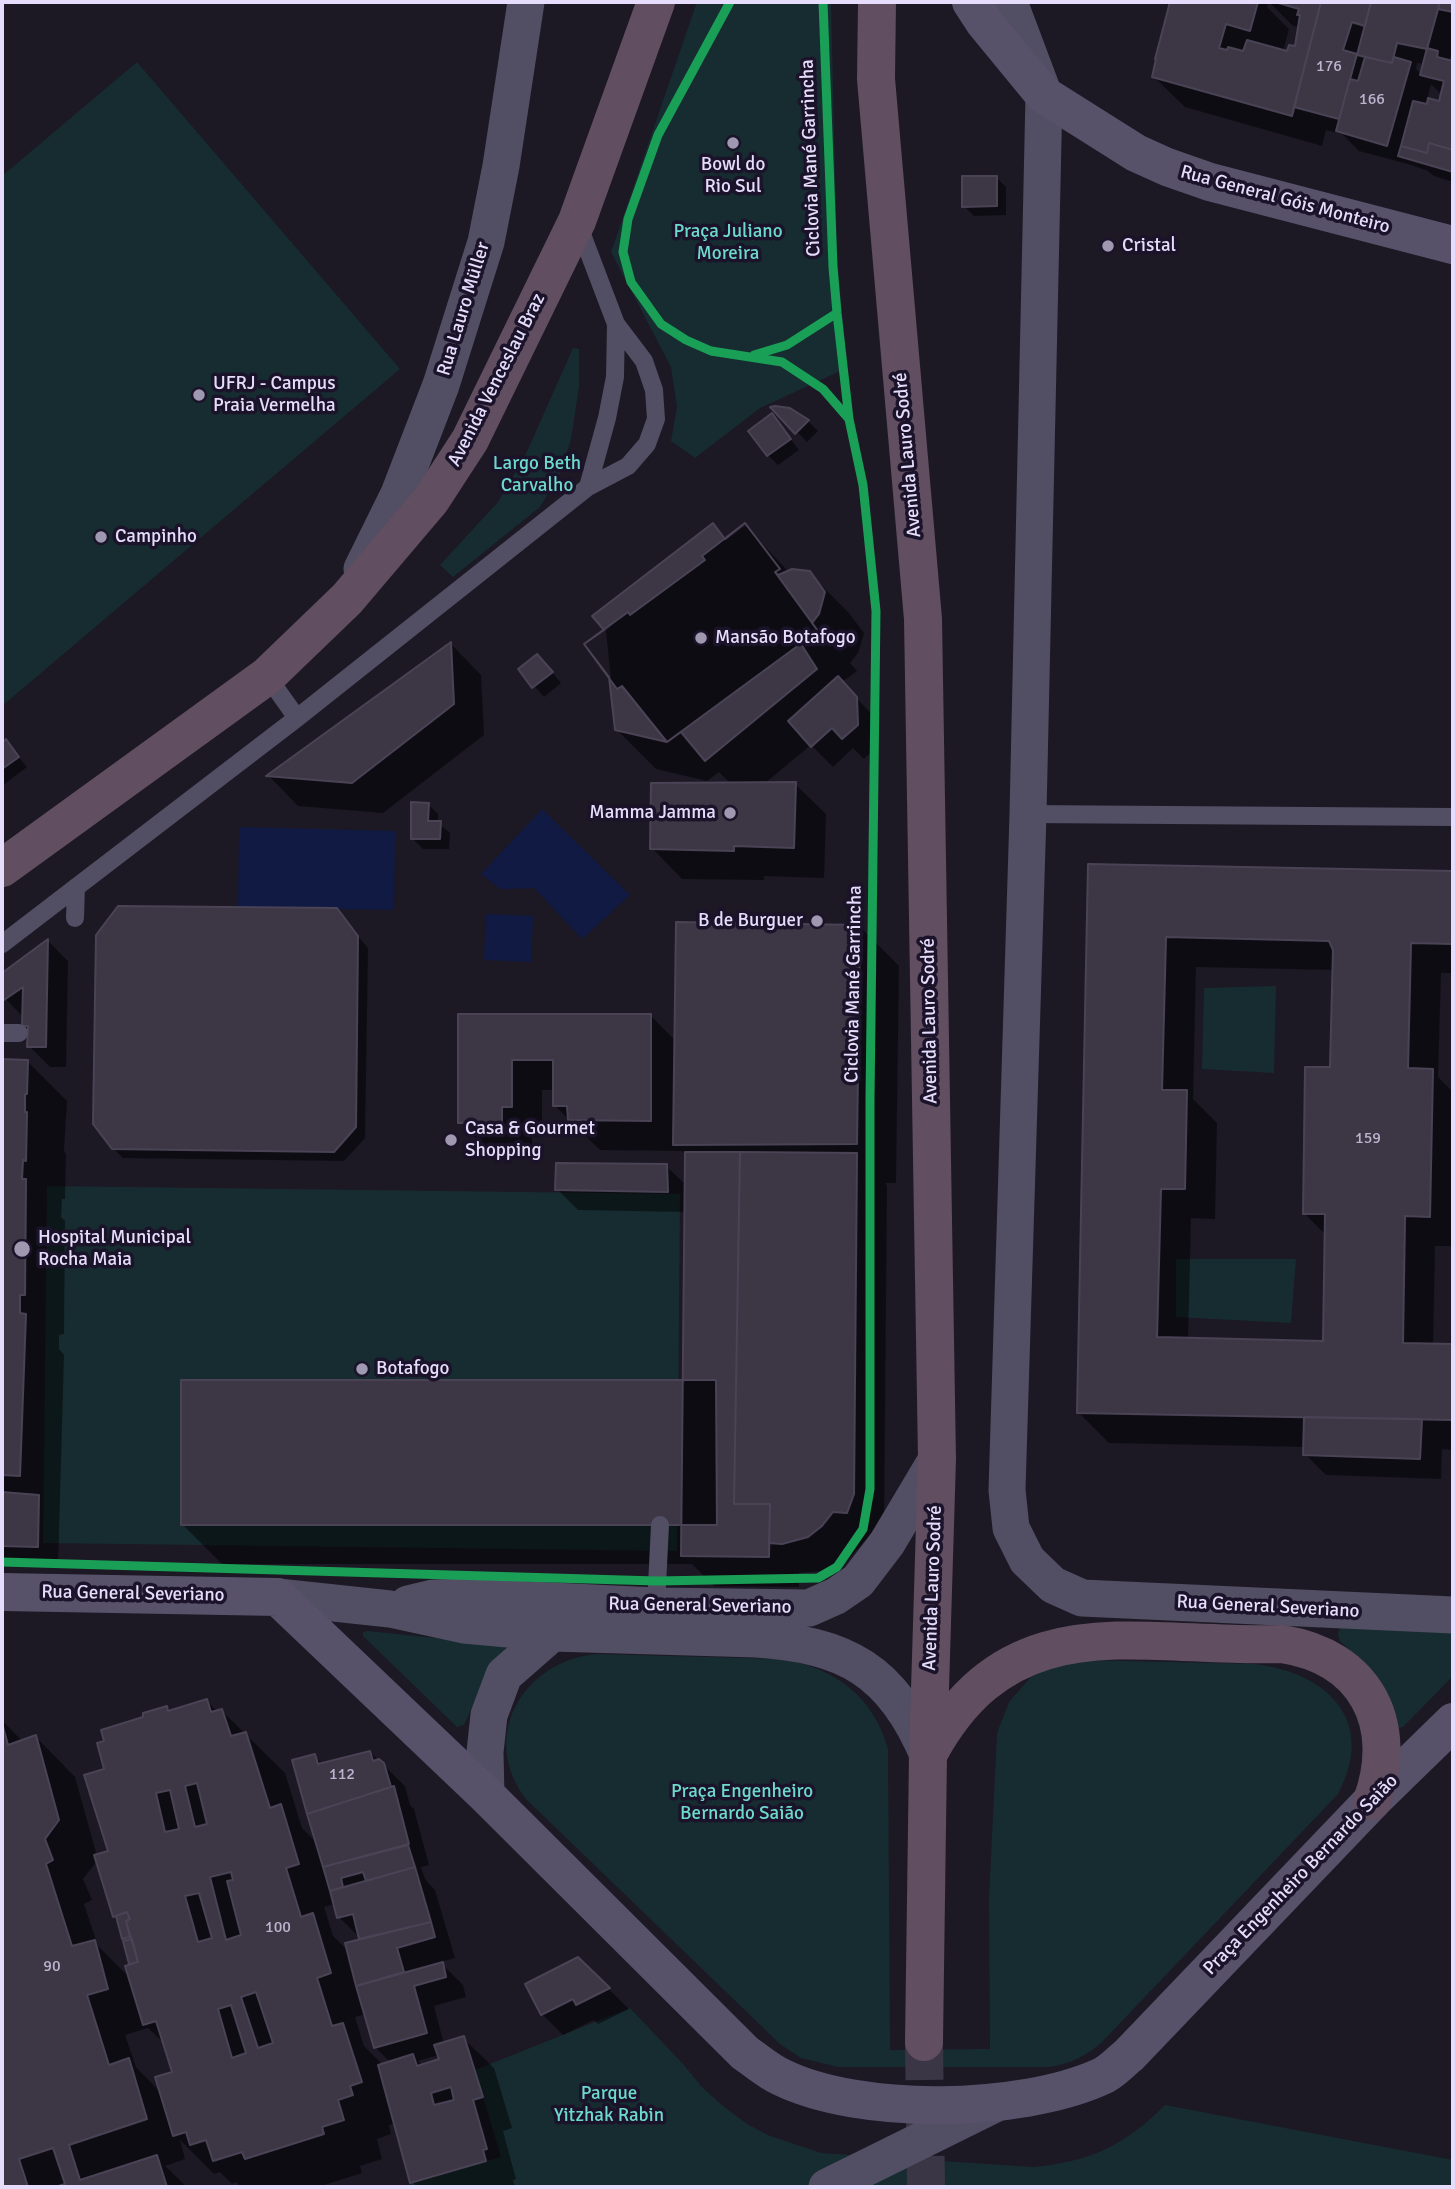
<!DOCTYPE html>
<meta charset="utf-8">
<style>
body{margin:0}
#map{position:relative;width:1455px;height:2189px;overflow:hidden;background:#1c1824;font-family:Signika,sans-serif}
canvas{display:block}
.frame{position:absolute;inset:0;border:4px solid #e6ddfd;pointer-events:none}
</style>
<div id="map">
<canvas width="1455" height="2189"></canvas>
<div class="frame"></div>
</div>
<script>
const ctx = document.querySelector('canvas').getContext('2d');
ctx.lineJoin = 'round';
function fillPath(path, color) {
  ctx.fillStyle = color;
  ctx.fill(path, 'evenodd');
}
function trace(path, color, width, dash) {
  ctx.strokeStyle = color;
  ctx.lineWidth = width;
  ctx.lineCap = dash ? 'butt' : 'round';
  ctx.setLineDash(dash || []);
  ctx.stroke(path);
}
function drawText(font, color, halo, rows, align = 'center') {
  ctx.font = font + ' Signika,sans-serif';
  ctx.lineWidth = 7;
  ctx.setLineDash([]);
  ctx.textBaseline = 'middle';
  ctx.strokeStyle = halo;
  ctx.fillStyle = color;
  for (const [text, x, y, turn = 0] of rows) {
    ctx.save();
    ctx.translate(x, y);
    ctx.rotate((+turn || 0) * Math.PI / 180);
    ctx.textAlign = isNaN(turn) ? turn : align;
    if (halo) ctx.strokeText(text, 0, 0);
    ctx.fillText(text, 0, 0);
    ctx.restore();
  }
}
fillPath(new Path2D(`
 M697,2H831L837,256L847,368L760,408L695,458L671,441L677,407L671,367L611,252Z
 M137,62L400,369L2,706V176Z
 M573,348L579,349V387L571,439L560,474L540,507L453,577L440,565L498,502L525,456Z
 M1276,986L1274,1073L1202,1069L1204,988Z
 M47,1186L680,1194L677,1551L43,1543Z
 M1176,1259H1296L1291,1323L1176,1317Z
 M1340,1626L1453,1628V1676L1403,1727L1398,1728L1361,1661L1340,1641L1338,1635Z
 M367,1631L506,1645L509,1647L483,1683L464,1725L457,1727L363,1636V1632Z
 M597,1654L783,1659C836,1669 873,1696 888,1749L890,2050L990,2049L989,1899L997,1733L1009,1702L1030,1678L1039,1671L1081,1660L1255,1664C1328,1673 1377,1721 1338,1794L1103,2041C1087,2056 1070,2064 1049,2067H838L801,2058L780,2044L527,1800C478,1738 522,1661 597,1654Z
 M630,2008L683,2064L702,2087L723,2106L747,2124L770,2136L821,2153L1033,2167C1090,2162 1125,2145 1165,2105L1453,2160V2187H412L410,2183L501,2157L475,2070Z`), '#172c31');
fillPath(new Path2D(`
 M542,809L630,895L582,939L534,888L500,889L481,874Z
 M239,827L395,831L394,910L238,907Z
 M486,914L533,916L531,962L484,960Z`), '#101a43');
fillPath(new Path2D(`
 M1172,2H1268L1267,7L1289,29L1283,52L1289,53L1297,48L1300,27L1293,26L1269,2H1453V47L1449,62L1453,63V182L1434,176L1428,171L1408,164L1359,151L1342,134L1326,130L1322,146L1185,107L1154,77L1157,58ZM1353,21L1373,27L1372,30L1353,24ZM1417,63L1425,64L1422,75L1416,69ZM1431,84L1442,95L1440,103L1427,100Z
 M996,177L1006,187V215L974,216L964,206Z
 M774,409L790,410L808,421L818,431L807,442Z
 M772,415L799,450L778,465L768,455Z
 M713,525L727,539L745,526L789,572L809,573L849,613L864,633L858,653L850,663L857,671L842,682L877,720L878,746L864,759L853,748L833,767L811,745L764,784H795L826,814L824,878L764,876V880L682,879L652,848L731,784L719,772L707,781L656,769L616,729L606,631Z
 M451,644L481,675L484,735L383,813L298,806L269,776Z
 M547,666L561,683L544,697L520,670Z
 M6,742L27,767L2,786V745Z
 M428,804L438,814V823L450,833L449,849H423L413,839Z
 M1090,866L1453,873V973H1441L1438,1077L1453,1092V1246H1435L1433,1346H1453V1450L1442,1449L1441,1479L1326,1475L1305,1454V1447L1109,1443L1079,1413ZM1196,967L1334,970L1332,1069L1304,1213L1327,1236L1325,1343L1188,1340L1191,1218L1215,1219L1217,1123L1193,1099Z
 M336,910L368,948L365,1138L344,1161L123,1158L113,1148Z
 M859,926L899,966L896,1183H885L887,1186L884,1526L878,1543L864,1542L846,1562L831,1570L799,1573V1587L714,1586L692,1564H222L183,1525L685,1382L686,1212L578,1210L557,1189L666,1166L687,1186V1156L682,1151L600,1150L555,1106V1090H542V1137H532V1153H490L460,1122V1016H651L676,1041Z
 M48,941L68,961L66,1067H50L29,1046V1031L24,1025V1018L2,995V975Z
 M2,1061L28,1062L67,1101L64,1151L66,1154L65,1199H62L61,1217L65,1221L64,1334L59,1335V1349L64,1355L58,1567L10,1566L2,1558Z
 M207,1701L218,1712L222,1711L285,1773L302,1828L318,1844L314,1756L323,1764L370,1752L405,1786L410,1805L414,1809L429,1865L421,1867L425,1879L435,1890L455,1958L440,1962L463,1985L466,1997L434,2006L444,2044L463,2038L494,2068L512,2128L503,2131L516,2179L513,2180L515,2187H418L412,2182L396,2123L389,2125L391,2134L377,2139L382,2159L360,2166L362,2173L318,2187H241L236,2182L232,2184L220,2172L214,2174L180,2140L185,2159L165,2166L187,2187H2V1720L23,1742L36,1737L75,1777L97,1856L110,1853L107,1770L145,1718L167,1708L171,1712ZM97,1861L114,1916L119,1921L124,1938L128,1942L132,1965L131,1979L98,1946L84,1904L92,1900L83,1879ZM335,1904L339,1917L362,1940L349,1952L333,1936L324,1907ZM366,2014L375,2047L391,2063L383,2065L364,2046L355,2017ZM148,2028L166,2045L174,2073L162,2094L136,2067L125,2035ZM439,2055L441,2061L423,2066L418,2061Z
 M578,1959L629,2009L598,2024L594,2020L563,2035L542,2014Z`), '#0007');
const building = new Path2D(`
 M1170,2H1258L1250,31L1226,24L1219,48L1227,50L1228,47L1243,51L1247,40L1287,51L1289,45L1295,46L1300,15H1297L1299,9L1275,2H1321L1292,116L1152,77L1156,59H1155Z
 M1321,2H1371L1365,26L1352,22L1343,50L1357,54L1339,119L1294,107Z
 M1371,2H1440L1427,49L1397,43L1392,63L1357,55Z
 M1440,2H1453V12L1438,9Z
 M1427,48L1438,51L1437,57L1453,61V150L1429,143L1427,153L1401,146L1413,101L1427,104L1428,98L1439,101L1444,81L1420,75Z
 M1365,57L1392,63L1394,57L1411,62L1387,146L1336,131L1350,79L1358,81Z
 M1429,143L1453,150V172L1398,156L1401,146L1427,153Z
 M962,176H997V206L962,207Z
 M775,406L790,408L809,420L795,434L770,407Z
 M772,413L791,439L767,456L748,431Z
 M713,523L725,539L745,523L780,569L775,572L778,575L792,569L810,571L825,592L819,614L812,623L818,631L801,644L817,669L705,761L681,732L667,742L615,730L609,677L584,644L604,630L592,616Z
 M745,523L780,569L775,572L818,631L667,742L622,686L617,689L584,644L628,612L630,615L705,560L702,556Z
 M451,642L454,704L352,783L266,776Z
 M537,654L553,672L532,688L518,669Z
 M838,676L857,697L858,725L842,739L832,728L811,747L788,721Z
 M6,739L19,757L2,769V743Z
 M796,782L794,848L734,846V851L650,849L651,783Z
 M411,802L429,803L428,821H441L440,839H411Z
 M1088,864L1453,871V944L1411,943L1408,1068L1433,1069L1430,1217L1405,1216L1403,1343L1453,1344V1420L1077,1413ZM1166,937L1329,941L1333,950L1330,1067H1305L1303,1214H1325L1323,1341L1157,1337L1161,1189H1185L1187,1090H1162Z
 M118,906L337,908L358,936L356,1127L334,1152L112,1149L93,1124L96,935Z
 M676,922L860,925L857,1144L673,1145Z
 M48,939L46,1047H27L28,1026H22L23,987L4,1000L2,997V973Z
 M458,1014H651V1121L568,1120L567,1106H553V1060H512V1107H502V1123H458Z
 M2,1059L28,1060L27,1094H25V1112H27L26,1161L23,1160L22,1179H26L25,1295H20V1313L26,1314L20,1476L2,1475Z
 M685,1152H740L734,1504H770L769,1557L681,1556Z
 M740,1152L857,1153L854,1494L847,1513L833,1512L822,1526L808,1537L782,1544L769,1543L770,1504H734Z
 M556,1163L667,1164L668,1192L555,1190Z
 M181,1380H716L717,1525H181Z
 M1304,1417L1422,1419L1420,1459L1303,1455Z
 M2,1492L39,1495L38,1547L2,1546Z
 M207,1699L211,1712L222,1709L231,1736L246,1732L270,1808L281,1804L299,1864L286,1868L301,1917L313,1913L331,1973L317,1978L332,2026L343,2023L362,2082L350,2086L353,2095L338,2100L344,2120L322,2127L324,2134L245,2159L242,2152L213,2161L206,2140L190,2145L186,2132L173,2136L155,2077L172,2072L156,2021L143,2025L125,1966L138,1962L126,1921L130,1919L127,1912L113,1917L94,1855L108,1851L84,1775L104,1769L97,1743L104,1741L101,1730L143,1717V1713L167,1706L168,1711ZM197,1783L207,1824L195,1827L185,1786ZM170,1790L179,1829L165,1832L156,1793ZM231,1872L233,1880L227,1881L241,1935L226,1940L210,1877ZM199,1893L212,1938L198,1942L185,1896ZM256,1992L273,2043L258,2048L241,1997ZM231,2005L246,2053L232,2058L218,2009Z
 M2,1723L8,1745L36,1735L59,1820L45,1839L53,1860L46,1864L72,1946L95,1940L108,1989L87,1995L109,2065L129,2058L147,2119L69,2145L80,2180L157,2155L167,2187H55L65,2184L53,2148L19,2159L28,2187H2Z
 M370,1751L373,1761L379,1759L384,1763L391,1787L307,1814L292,1760L315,1754L318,1764Z
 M394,1786L409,1844L323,1867L307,1814Z
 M408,1845L415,1867L366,1881L363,1872L341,1878L343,1887L330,1891L323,1867Z
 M415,1867L431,1922L359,1939L353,1914L337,1918L330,1891Z
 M127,1912L130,1919L126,1921L130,1937L122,1939L116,1916Z
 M431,1922L435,1937L397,1948L404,1972L356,1986L345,1943Z
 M132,1939L138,1962L129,1964L123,1941Z
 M578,1957L610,1988L576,2005L573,1999L541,2015L525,1984Z
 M443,1962L446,1977L414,1986L427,2033L374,2048L356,1986Z
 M464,2036L483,2097L473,2100L487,2149L483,2150L486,2161L410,2183L378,2065L413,2054L417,2066L439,2059L434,2045ZM451,2087L454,2100L434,2105L431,2093Z`);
fillPath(building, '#3c3645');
trace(building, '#4a4356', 2);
trace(new Path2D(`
 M924,2042L926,2187`), '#3a3645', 38, [38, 19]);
trace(new Path2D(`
 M588,487L607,418L615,377L616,324
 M267,676L297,718
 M1028,814L1453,817
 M75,918L76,887
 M2,944L297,718L588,487L628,466L647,444L656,419L654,390L644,361L616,324L578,224
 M2,1033H19
 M656,1606L660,1525`), '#524e63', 18);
trace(new Path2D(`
 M1009,2L1044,95L1028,814L1007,1490L1011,1528L1027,1560L1053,1585L1082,1598L1453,1615
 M362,569L399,494L441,385L486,242L501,166L526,2
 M278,1597L390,1609L464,1625L552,1633L756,1639C845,1644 893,1671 928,1755
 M408,1604L433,1598L469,1597L656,1606L809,1608L836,1596L858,1581L887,1543L937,1459
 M486,1795L485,1752L489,1715L504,1675L552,1633
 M827,2187L995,2104`), '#524e63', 37);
trace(new Path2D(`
 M971,2L984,22L1044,95L1136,153L1167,167L1210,182L1453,245
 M2,1592L278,1597L486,1795L745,2053C757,2061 768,2071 781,2077C860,2116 1020,2113 1100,2077C1111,2073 1120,2062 1129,2055L1372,1801L1453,1722`), '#57516a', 38);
trace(new Path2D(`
 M877,2L876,79L923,619L937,1459L928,1755L924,2042
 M2,868L267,676L347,599L431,500L470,440L577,221L656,2
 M929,1753C1012,1600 1140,1649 1282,1644C1365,1657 1400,1723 1372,1801`), '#614e60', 38);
trace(new Path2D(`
 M730,2L658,135L628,219L623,252L631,282L661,324L686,340L711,351L782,362L823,389L849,419
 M754,355L787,345L837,313
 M2,1562L657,1581L818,1578L837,1567L863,1529L870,1489V1098L876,611L863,485L849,419L837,313L833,267L823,2`), '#1a9f57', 9);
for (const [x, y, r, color] of [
 [733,143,7,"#9f98b1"],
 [1108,246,7,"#9f98b1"],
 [199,395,7,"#9f98b1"],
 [101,537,7,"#9f98b1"],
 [701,638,7,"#9f98b1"],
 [730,813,7,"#9f98b1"],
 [817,921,7,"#9f98b1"],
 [451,1140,7,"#9f98b1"],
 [22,1249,9,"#9f98b1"],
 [362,1369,7,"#9f98b1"]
]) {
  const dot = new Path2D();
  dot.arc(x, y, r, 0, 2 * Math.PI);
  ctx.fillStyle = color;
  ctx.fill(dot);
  trace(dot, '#1a1329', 2.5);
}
drawText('16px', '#bcb3cf', null, [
 ["176",1329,67],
 ["166",1372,100],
 ["159",1368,1139],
 ["112",342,1775],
 ["100",278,1928],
 ["90",52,1967]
]);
drawText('19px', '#e6ddfd', '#1a1329', [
 ["Ciclovia Mané Garrincha",811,158,-92],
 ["Rua General Góis Monteiro",1285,200,15],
 ["Rua Lauro Müller",464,309,-73],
 ["Avenida Venceslau Braz",497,380,-63],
 ["Avenida Lauro Sodré",908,455,-95],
 ["Ciclovia Mané Garrincha",854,984,-89],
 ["Avenida Lauro Sodré",930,1021,-91],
 ["Avenida Lauro Sodré",933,1588,-88],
 ["Rua General Severiano",133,1594,1],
 ["Rua General Severiano",700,1606,1],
 ["Rua General Severiano",1268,1607,3],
 ["Praça Engenheiro Bernardo Saião",1301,1875,-46]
]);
drawText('19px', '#e6ddfd', '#1a1329', [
 ["Bowl do",733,165,"center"],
 ["Rio Sul",733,187,"center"],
 ["Cristal",1122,246],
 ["UFRJ - Campus",213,384],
 ["Praia Vermelha",213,406],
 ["Campinho",115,537],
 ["Mansão Botafogo",715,638],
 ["Mamma Jamma",716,813,"right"],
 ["B de Burguer",803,921,"right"],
 ["Casa & Gourmet",465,1129],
 ["Shopping",465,1151],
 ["Hospital Municipal",38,1238],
 ["Rocha Maia",38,1260],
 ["Botafogo",376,1369]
], 'left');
drawText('19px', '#6dd9cf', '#1a1329', [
 ["Praça Juliano",728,232],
 ["Moreira",728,254],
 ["Largo Beth",537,464],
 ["Carvalho",537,486],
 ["Praça Engenheiro",742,1792],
 ["Bernardo Saião",742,1814],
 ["Parque",609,2094],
 ["Yitzhak Rabin",609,2116]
]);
</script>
